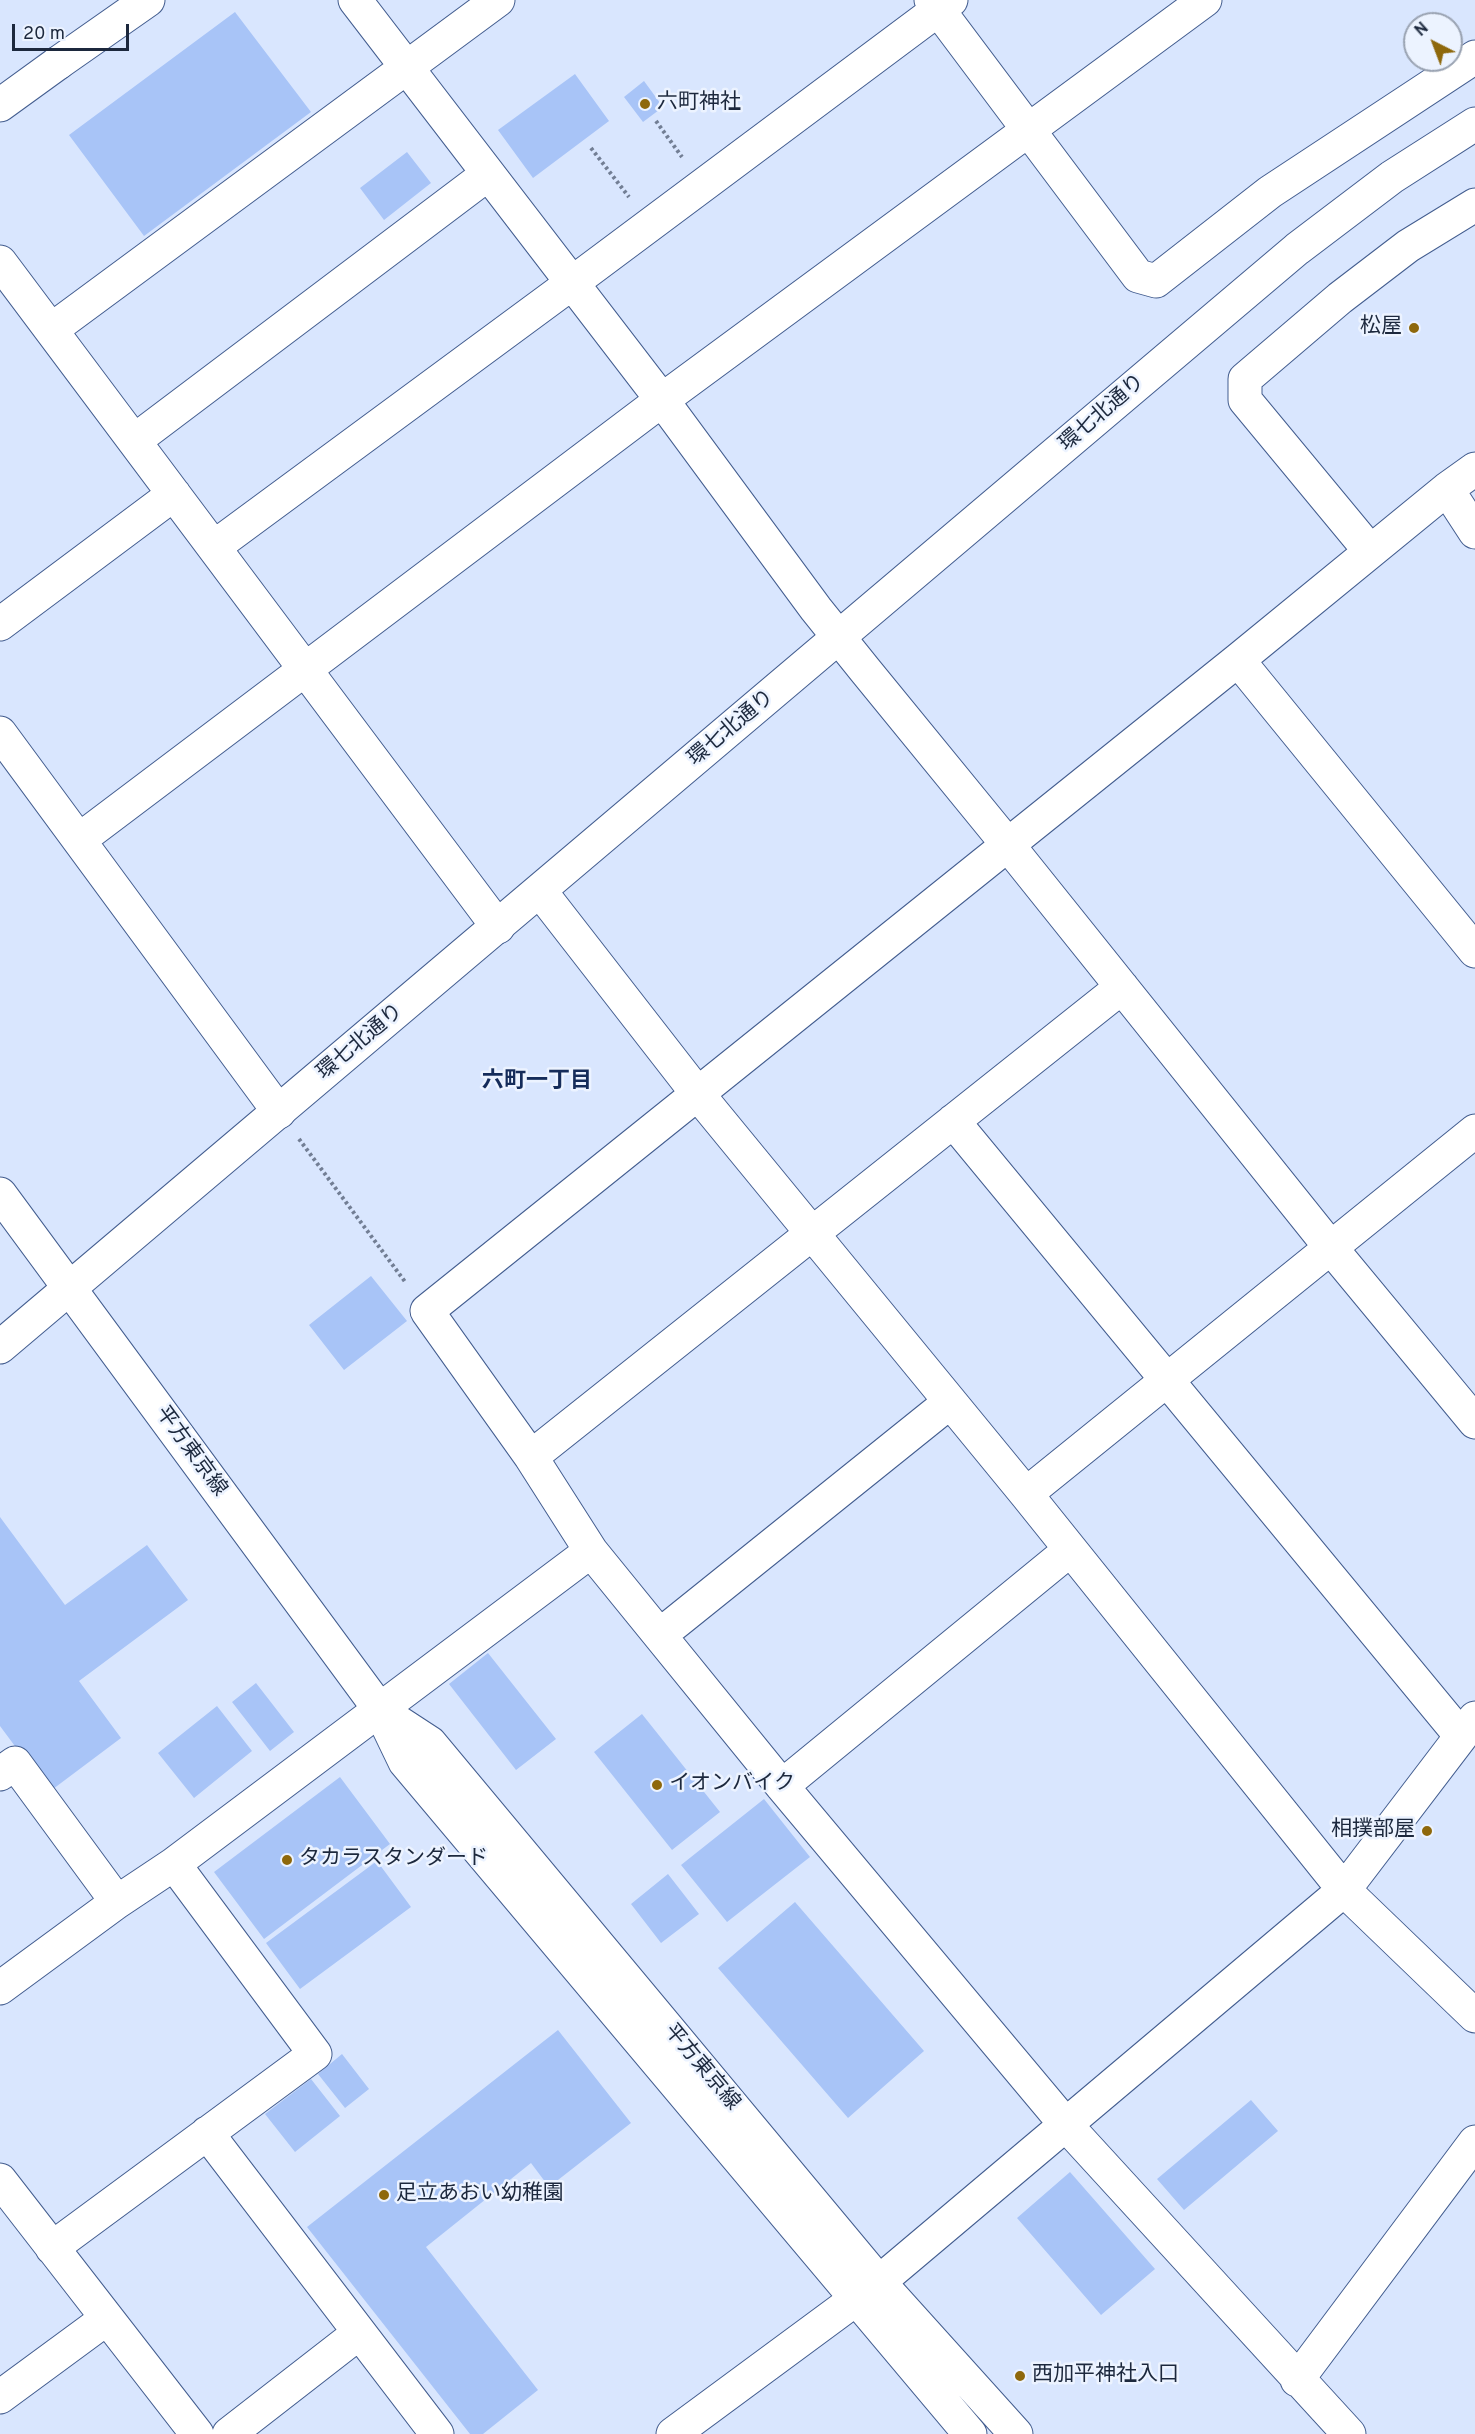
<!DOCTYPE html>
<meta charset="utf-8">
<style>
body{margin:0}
#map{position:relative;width:1475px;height:2434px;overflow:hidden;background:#d9e6fe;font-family:Overpass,sans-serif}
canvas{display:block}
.north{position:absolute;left:1403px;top:12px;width:60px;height:60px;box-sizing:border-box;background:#ecf3ff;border:2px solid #99a2b1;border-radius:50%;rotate:318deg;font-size:16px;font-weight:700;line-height:24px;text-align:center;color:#1c283d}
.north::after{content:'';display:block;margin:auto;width:21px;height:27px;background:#8e680c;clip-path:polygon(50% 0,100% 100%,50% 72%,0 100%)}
.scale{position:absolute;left:12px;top:24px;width:117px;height:27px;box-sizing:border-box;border:3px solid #1c283d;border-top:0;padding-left:8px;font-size:18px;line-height:21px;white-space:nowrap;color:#1c283d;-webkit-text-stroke:4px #ecf3ff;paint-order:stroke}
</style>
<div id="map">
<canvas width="1475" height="2434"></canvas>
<div class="north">N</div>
<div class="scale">20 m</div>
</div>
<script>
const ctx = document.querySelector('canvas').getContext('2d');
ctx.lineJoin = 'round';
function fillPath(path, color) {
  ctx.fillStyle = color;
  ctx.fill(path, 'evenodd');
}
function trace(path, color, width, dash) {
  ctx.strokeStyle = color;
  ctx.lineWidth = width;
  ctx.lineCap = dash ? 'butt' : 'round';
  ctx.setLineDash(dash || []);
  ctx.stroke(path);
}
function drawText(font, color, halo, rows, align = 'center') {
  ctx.font = font + ' Overpass,"Noto Sans JP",sans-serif';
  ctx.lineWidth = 5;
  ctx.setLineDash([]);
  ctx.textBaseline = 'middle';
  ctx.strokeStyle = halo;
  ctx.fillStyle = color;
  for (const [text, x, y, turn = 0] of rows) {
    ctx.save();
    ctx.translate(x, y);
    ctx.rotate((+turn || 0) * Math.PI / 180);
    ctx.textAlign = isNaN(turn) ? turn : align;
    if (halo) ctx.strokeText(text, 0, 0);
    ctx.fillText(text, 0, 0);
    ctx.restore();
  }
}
fillPath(new Path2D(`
 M235,12L311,112L144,236L69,135Z
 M575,74L609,121L533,178L498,130Z
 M644,81L663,107L643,122L624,97Z
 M407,152L431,183L384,220L360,188Z
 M371,1276L407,1321L344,1370L309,1325Z
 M0,1517L65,1605L147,1545L188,1600L79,1681L121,1738L49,1792L0,1726Z
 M488,1653L556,1739L516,1770L449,1684Z
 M256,1683L294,1732L270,1751L232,1702Z
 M217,1706L252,1751L194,1798L158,1753Z
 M642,1714L720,1812L672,1850L594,1752Z
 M340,1777L390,1844L264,1939L214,1872Z
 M764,1799L810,1857L727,1922L681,1865Z
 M377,1861L411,1907L300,1989L266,1943Z
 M668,1874L699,1914L661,1943L631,1904Z
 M795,1902L924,2051L848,2118L718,1968Z
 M558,2030L631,2123L549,2187L531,2163L426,2247L538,2390L483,2434H470L307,2227Z
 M342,2054L369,2089L345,2108L318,2074Z
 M311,2079L340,2116L295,2152L265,2114Z
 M1251,2100L1278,2131L1184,2210L1157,2179Z
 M1070,2172L1155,2269L1101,2315L1017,2218Z`), '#a8c4f7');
const minor = new Path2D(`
 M355,0L662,400L816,609L865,670L1008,845L1331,1248L1475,1422
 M931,0L1138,276L1156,281L1270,192L1475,57
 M58,63L148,0
 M0,262L498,927
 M51,330L498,0
 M134,441L488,174
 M1447,489L1475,532
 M214,547L572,283L951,0
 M1370,551L1245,400V379L1340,298L1408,246L1475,205
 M0,624L174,494
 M1238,660L1475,951
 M0,733L279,1112
 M79,840L662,400L1205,0
 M540,891L697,1093L1026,1494L1344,1890L1475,2016
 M953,1121L1461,1736
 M531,1457L1122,987
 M1026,1494L1475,1131
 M660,1635L950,1402
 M0,1774L15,1763L117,1902
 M782,1786L1070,1550
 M0,1988L117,1902L174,1864L591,1551
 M207,2133L437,2434
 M0,2180L197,2434
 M52,2248L315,2054L174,1864
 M1297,2380L1475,2142
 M0,2397L106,2319
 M229,2434L359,2333
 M673,2434L879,2282L1344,1890L1475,1718
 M1349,2434L1066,2125L782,1786L591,1551L531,1457L427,1311L1238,660L1447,489L1475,469`);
const tertiary = new Path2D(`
 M0,105L58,63
 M0,1347L1297,249L1392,177L1475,124`);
const secondary = new Path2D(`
 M0,1194L380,1710L405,1762L970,2434
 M381,1711L430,1743L879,2282L1016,2434`);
trace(minor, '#435d8f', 35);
trace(tertiary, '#435d8f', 35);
trace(secondary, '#435d8f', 35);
trace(new Path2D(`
 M656,121L682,157
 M591,148L629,197
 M299,1139L406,1283`), '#727e94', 4, [3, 3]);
trace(minor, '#fff', 33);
trace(tertiary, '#fff', 33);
trace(secondary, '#fff', 33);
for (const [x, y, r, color] of [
 [645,104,6,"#8e680c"],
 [1414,328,6,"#8e680c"],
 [657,1785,6,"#8e680c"],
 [1427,1831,6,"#8e680c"],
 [287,1860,6,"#8e680c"],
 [384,2195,6,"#8e680c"],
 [1020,2376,6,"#8e680c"]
]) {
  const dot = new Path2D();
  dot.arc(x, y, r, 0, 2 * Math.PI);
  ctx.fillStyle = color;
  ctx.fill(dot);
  trace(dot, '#ecf3ff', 2);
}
drawText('21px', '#1c283d', '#ecf3ff', [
 ["六町神社",657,104],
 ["松屋",1402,328,"right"],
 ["イオンバイク",669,1785],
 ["相撲部屋",1415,1831,"right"],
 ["タカラスタンダード",299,1860],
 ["足立あおい幼稚園",396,2195],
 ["西加平神社入口",1032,2376]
], 'left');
drawText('21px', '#1c283d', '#ecf3ff', [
 ["環七北通り",1103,414,-41],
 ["環七北通り",732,729,-40],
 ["環七北通り",361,1043,-40],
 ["平方東京線",190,1452,54],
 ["平方東京線",701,2068,50]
]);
drawText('bold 22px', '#152c5a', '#ecf3ff', [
 ["六町一丁目",537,1083]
]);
</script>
